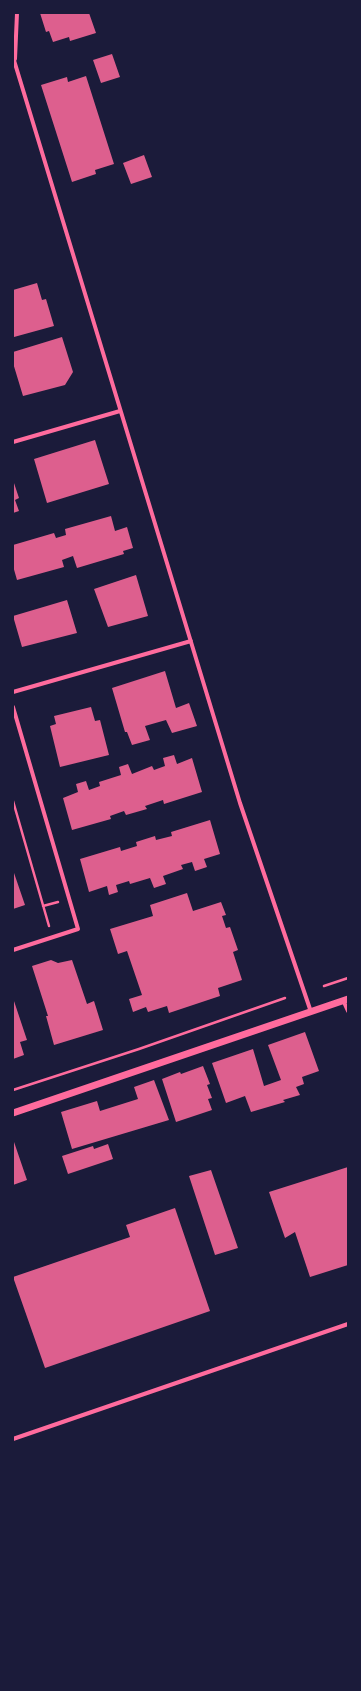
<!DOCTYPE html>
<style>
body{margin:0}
#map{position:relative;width:361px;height:1691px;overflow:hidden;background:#1b1b3a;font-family:Karla,sans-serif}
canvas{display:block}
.frame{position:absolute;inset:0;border:14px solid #1b1b3a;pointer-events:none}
</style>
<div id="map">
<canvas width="361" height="1691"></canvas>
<div class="frame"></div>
</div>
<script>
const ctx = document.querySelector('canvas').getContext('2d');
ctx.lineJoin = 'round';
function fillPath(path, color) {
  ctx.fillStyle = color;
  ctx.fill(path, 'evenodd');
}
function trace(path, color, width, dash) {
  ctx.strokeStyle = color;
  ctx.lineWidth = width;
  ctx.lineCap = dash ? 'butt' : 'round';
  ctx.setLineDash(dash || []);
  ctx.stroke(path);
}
fillPath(new Path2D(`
 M40,13H89L96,33L70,41L69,37L53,42L49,31L46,32Z
 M112,54L120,77L101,83L93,60Z
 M86,76L114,164L95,170L96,174L72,182L41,85L67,77L68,82Z
 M144,155L152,177L131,184L123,163Z
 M37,283L42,300L46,299L54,326L14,337L13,290Z
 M62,337L73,372L65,385L23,396L13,363V352Z
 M95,440L109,484L47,503L34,459Z
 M13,480L19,498L15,500L19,511L13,513Z
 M111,516L115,531L127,527L133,548L123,551L124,554L77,568L73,556L62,560L64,567L17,580L13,566V545L54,533L56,538L66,535L65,529Z
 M136,575L148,616L108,627L94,589Z
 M67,600L77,633L22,647L13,616Z
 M165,671L176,708L189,703L197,726L172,733L166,720L145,726L150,740L132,745L127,732H125L112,688Z
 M91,707L95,721L100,720L109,755L60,767L50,726L56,724L54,716Z
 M174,755L177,764L192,758L202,792L164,804L163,800L145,806L147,809L126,815L124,811L110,816L111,819L72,830L63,798L78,792L76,784L86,781L89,790L100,786L99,782L121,775L119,767L128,764L132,774L152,766L154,770L165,766L163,758Z
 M210,820L220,854L204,859L207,867L195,871L192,862L181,865L183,869L163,876L166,884L154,888L150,878L130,884L129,881L116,885L118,892L109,895L107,886L89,892L80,859L120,847L121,851L137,846L136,842L155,836L156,840L172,836L171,832Z
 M13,870L25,905L13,909Z
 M187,893L193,911L221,902L226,915L222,916L226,928L230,927L238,950L233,952L242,980L218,988L220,996L169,1013L167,1006L148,1012L146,1007L133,1012L129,999L142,995L127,951L118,954L110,929L153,916L150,905Z
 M51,960L58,963L72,960L87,1004L94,1001L103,1030L54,1045L46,1016H48L32,966Z
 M13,998L27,1040L20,1042L24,1055L13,1059Z
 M305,1032L319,1071L302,1077L304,1084L296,1087L300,1095L283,1100L285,1102L251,1112L245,1096L226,1103L212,1063L253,1049L264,1086L281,1080L268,1045Z
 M203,1066L210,1084L207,1085L212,1098L208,1099L212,1110L176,1122L162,1079L180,1072L181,1074Z
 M154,1080L169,1120L72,1149L61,1112L97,1101L100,1111L138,1099L134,1087Z
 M13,1139L27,1180L13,1185Z
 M108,1144L113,1159L68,1174L62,1156L93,1146L94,1149Z
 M348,1167V1265L310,1277L295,1232L285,1238L269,1192Z
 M211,1170L238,1248L215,1255L189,1176Z
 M175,1208L210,1311L45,1368L13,1277L130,1237L126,1225Z`), '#dd5f8e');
trace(new Path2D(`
 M13,801L49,926
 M43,906L58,902
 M324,986L348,978
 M13,1090L139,1049L285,998`), '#ff6b9d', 2.5);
trace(new Path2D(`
 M13,57L240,803L311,1012
 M15,59L17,13
 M13,442L120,411
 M13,692L191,641
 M13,707L78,929L13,950
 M343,1000L348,1011
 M13,1439L348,1324`), '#ff6b9d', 4);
trace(new Path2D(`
 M13,1113L348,999`), '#ff6b9d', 7);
</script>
